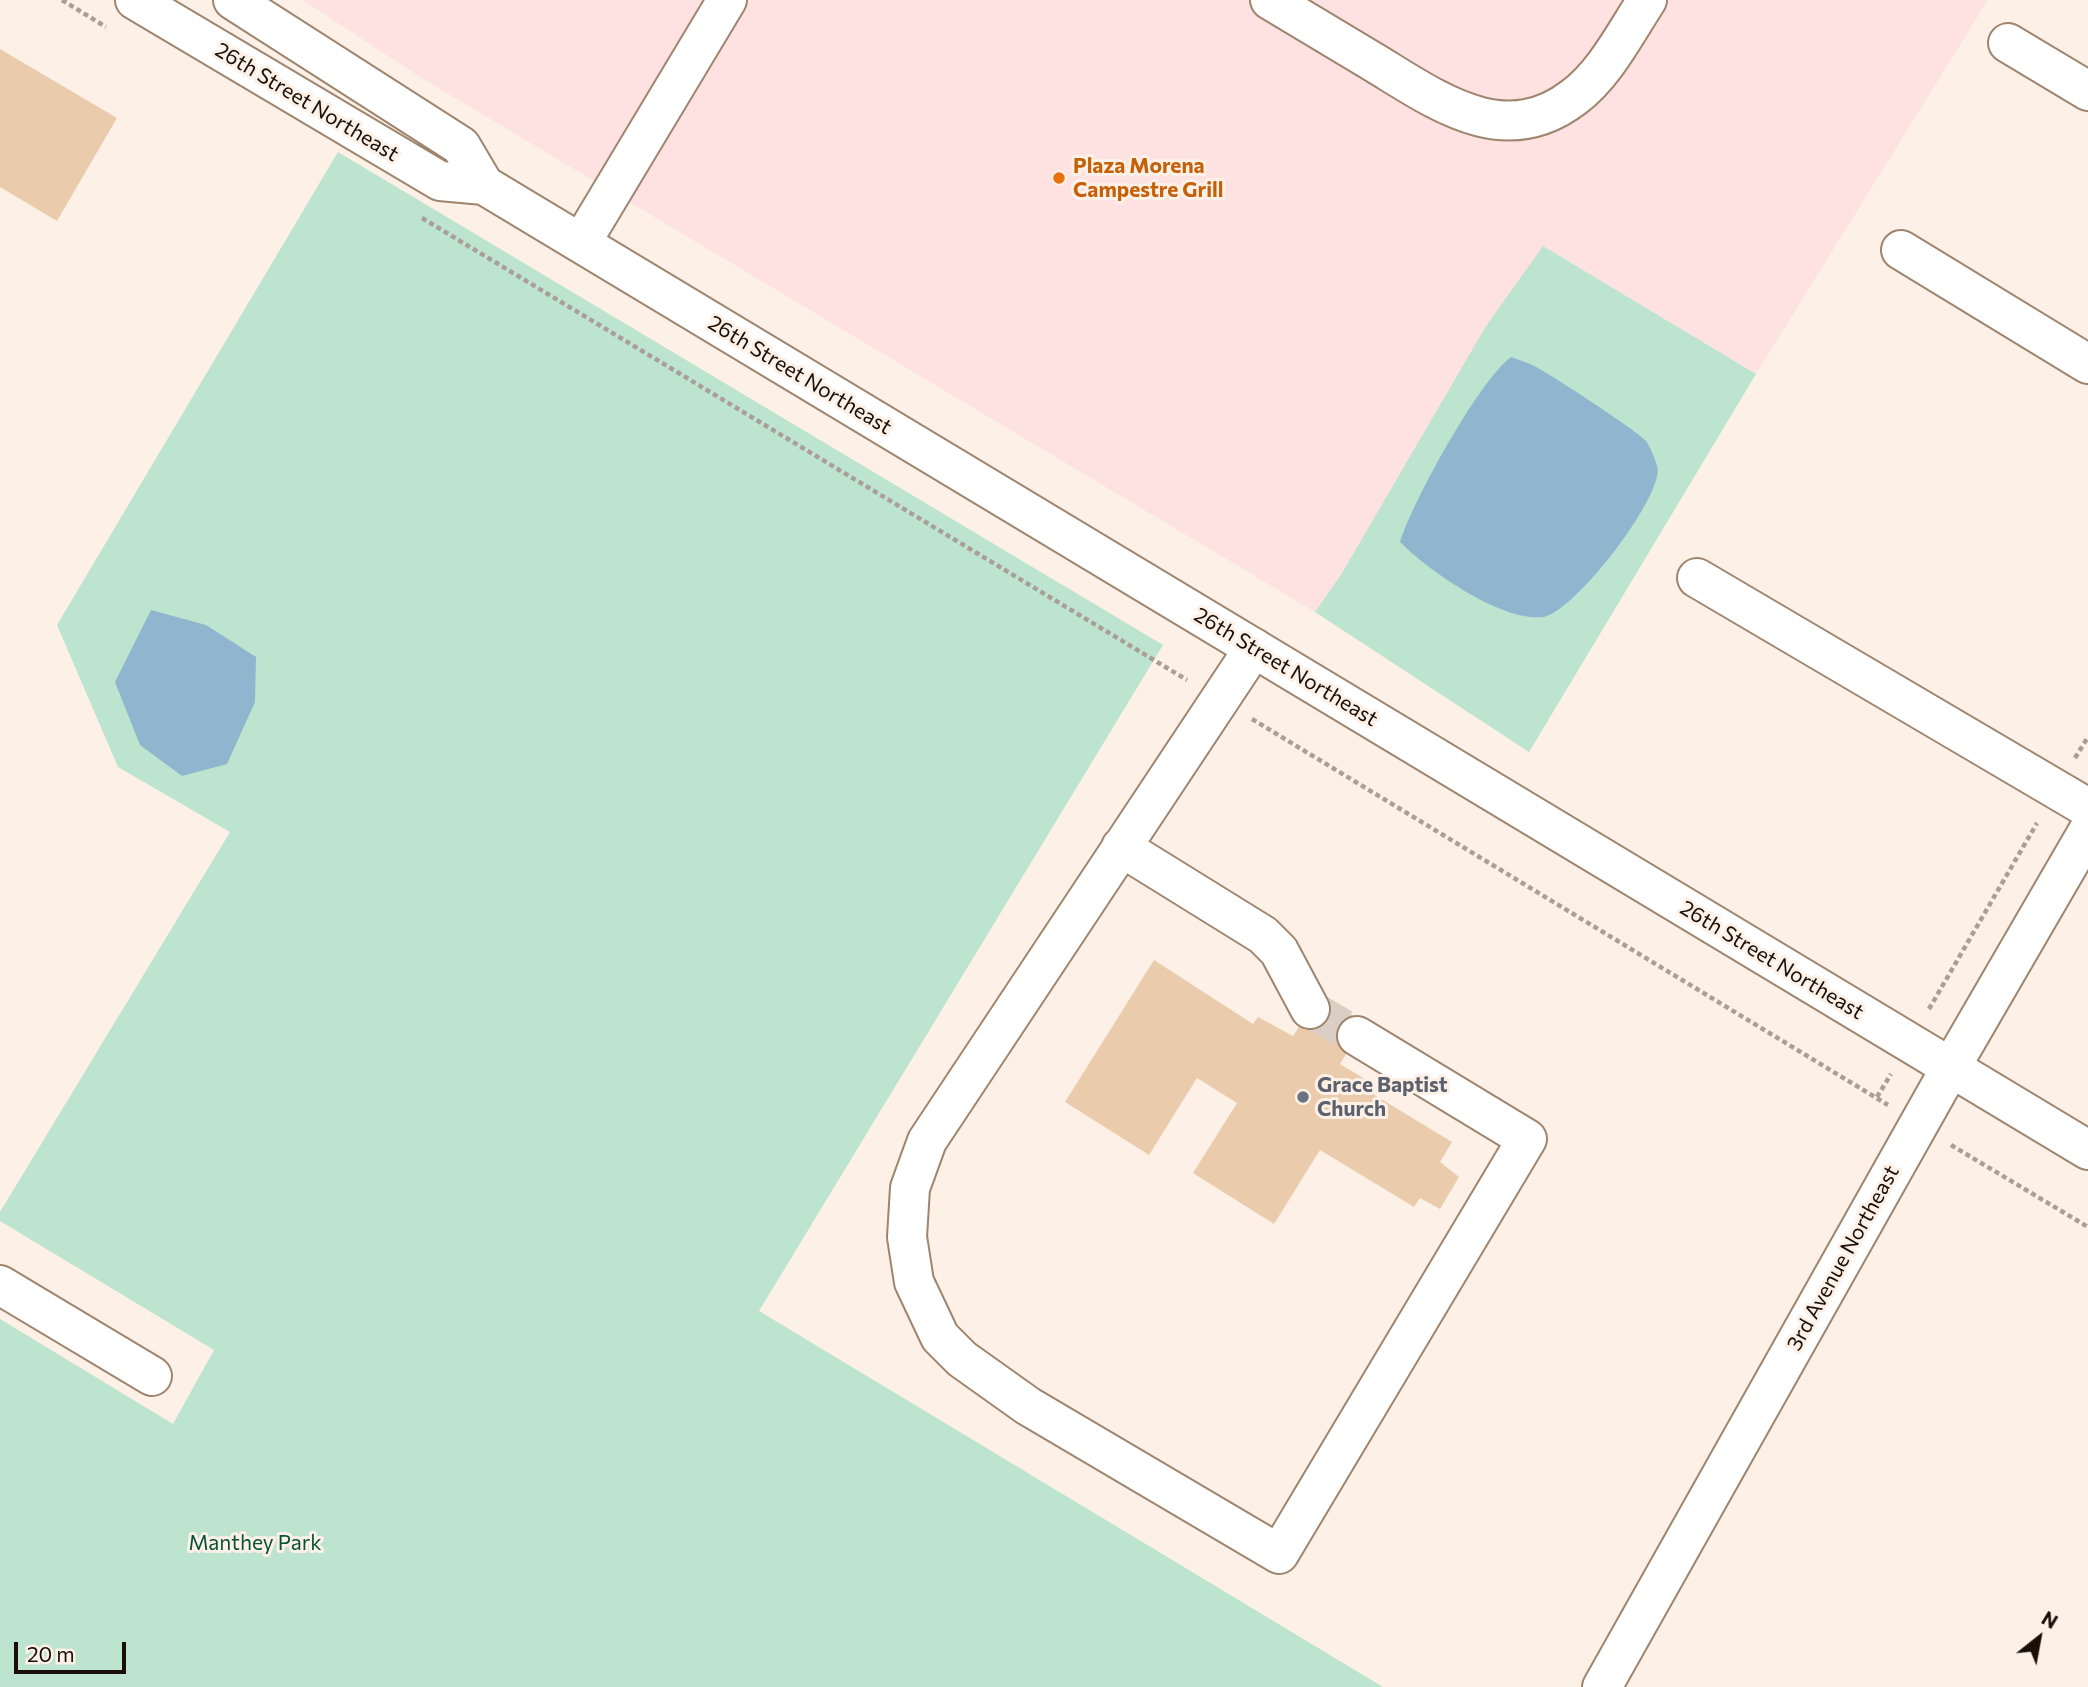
<!DOCTYPE html>
<style>
body{margin:0}
#map{position:relative;width:2088px;height:1687px;overflow:hidden;background:#fcf0e7;font-family:Commissioner,sans-serif}
canvas{display:block}
.north{position:absolute;left:2004px;top:1603px;width:70px;height:70px;-webkit-text-stroke:5px #fcf0e7;paint-order:stroke;rotate:31deg;font-size:19px;font-weight:700;line-height:28px;text-align:center;color:#190f07}
.north::after{content:'';display:block;margin:auto;width:24px;height:32px;background:#190f07;clip-path:polygon(50% 0,100% 100%,50% 72%,0 100%)}
.scale{position:absolute;left:14px;top:1642px;width:112px;height:32px;box-sizing:border-box;border:4px solid #190f07;border-top:0;padding-left:9px;font-size:21px;line-height:24px;white-space:nowrap;color:#190f07;-webkit-text-stroke:5px #fcf0e7;paint-order:stroke}
</style>
<div id="map">
<canvas width="2088" height="1687"></canvas>
<div class="north">N</div>
<div class="scale">20 m</div>
</div>
<script>
const ctx = document.querySelector('canvas').getContext('2d');
ctx.lineJoin = 'round';
function fillPath(path, color) {
  ctx.fillStyle = color;
  ctx.fill(path, 'evenodd');
}
function trace(path, color, width, dash) {
  ctx.strokeStyle = color;
  ctx.lineWidth = width;
  ctx.lineCap = dash ? 'butt' : 'round';
  ctx.setLineDash(dash || []);
  ctx.stroke(path);
}
function drawText(font, color, halo, rows, align = 'center') {
  ctx.font = font + ' Commissioner,sans-serif';
  ctx.lineWidth = 6;
  ctx.setLineDash([]);
  ctx.textBaseline = 'middle';
  ctx.strokeStyle = halo;
  ctx.fillStyle = color;
  for (const [text, x, y, turn = 0] of rows) {
    ctx.save();
    ctx.translate(x, y);
    ctx.rotate((+turn || 0) * Math.PI / 180);
    ctx.textAlign = isNaN(turn) ? turn : align;
    if (halo) ctx.strokeText(text, 0, 0);
    ctx.fillText(text, 0, 0);
    ctx.restore();
  }
}
fillPath(new Path2D(`
 M303,0H1988L1756,374L1543,246L1342,573L1315,612L420,77Z`), '#fde2e1');
fillPath(new Path2D(`
 M338,152L1163,645L759,1311L1383,1687H0V1319L173,1424L214,1350L0,1221V1212L230,832L118,767L57,625Z
 M1543,246L1756,374L1529,752L1315,612L1342,573L1486,326Z`), '#bce4cf');
fillPath(new Path2D(`
 M1511,357C1519,360 1529,363 1536,367C1550,374 1639,432 1646,441C1650,447 1655,458 1657,466C1666,494 1573,614 1543,617C1501,622 1428,570 1400,542C1413,501 1478,382 1511,357Z
 M151,610L206,625L256,657L255,702L227,764L182,776L140,745L115,682Z`), '#8fb6ce');
fillPath(new Path2D(`
 M0,49L117,118L57,221L0,187Z
 M1154,960L1253,1024L1258,1017L1293,1036L1319,995L1365,1023L1340,1064L1373,1084L1368,1091L1452,1142L1440,1162L1459,1177L1440,1209L1420,1198L1414,1207L1320,1150L1274,1224L1193,1173L1237,1103L1197,1078L1149,1155L1065,1102Z`), '#eaccac');
trace(new Path2D(`
 M1310,1009L1357,1036`), '#dacec5', 38, [38, 19]);
const minor = new Path2D(`
 M1270,0C1305,21 1340,42 1375,63C1436,100 1504,151 1574,97C1605,74 1626,32 1647,0
 M2008,43L2088,91
 M581,243L727,0
 M1901,250L2088,364
 M1697,578L2088,808
 M1254,648L927,1141L910,1188L907,1237L914,1282L940,1337L962,1359L1028,1406L1279,1554L1527,1139L1357,1036
 M1121,847L1263,935L1279,951L1310,1009
 M0,1285L152,1376
 M1602,1687L1951,1067L2088,831`);
const major = new Path2D(`
 M135,0L440,181L484,185L2088,1150
 M233,0L461,146L484,185`);
trace(minor, '#9f856e', 42);
trace(major, '#9f856e', 42);
trace(new Path2D(`
 M62,0L106,27
 M422,218L1187,680
 M1252,719L1888,1105
 M2075,758L2088,737
 M1929,1009L2037,823
 M1877,1097L1891,1074
 M1951,1145L2088,1227`), '#aa9f96', 4.5, [5, 3.5]);
trace(minor, '#fff', 38);
trace(major, '#fff', 38);
for (const [x, y, r, color] of [
 [1059,178,7,"#e8710a"],
 [1303,1097,7,"#6b7280"]
]) {
  const dot = new Path2D();
  dot.arc(x, y, r, 0, 2 * Math.PI);
  ctx.fillStyle = color;
  ctx.fill(dot);
  trace(dot, '#fcf0e7', 2.5);
}
drawText('21px', '#190f07', '#fcf0e7', [
 ["26th Street Northeast",307,102,31],
 ["26th Street Northeast",800,375,31],
 ["26th Street Northeast",1286,667,31],
 ["26th Street Northeast",1772,960,31],
 ["3rd Avenue Northeast",1843,1258,-61]
]);
drawText('bold 21px', '#c56008', '#fcf0e7', [
 ["Plaza Morena",1073,166],
 ["Campestre Grill",1073,190]
], 'left');
drawText('bold 21px', '#5b616d', '#fcf0e7', [
 ["Grace Baptist",1317,1085],
 ["Church",1317,1109]
], 'left');
drawText('21px', '#045336', '#fcf0e7', [
 ["Manthey Park",255,1543]
]);
</script>
